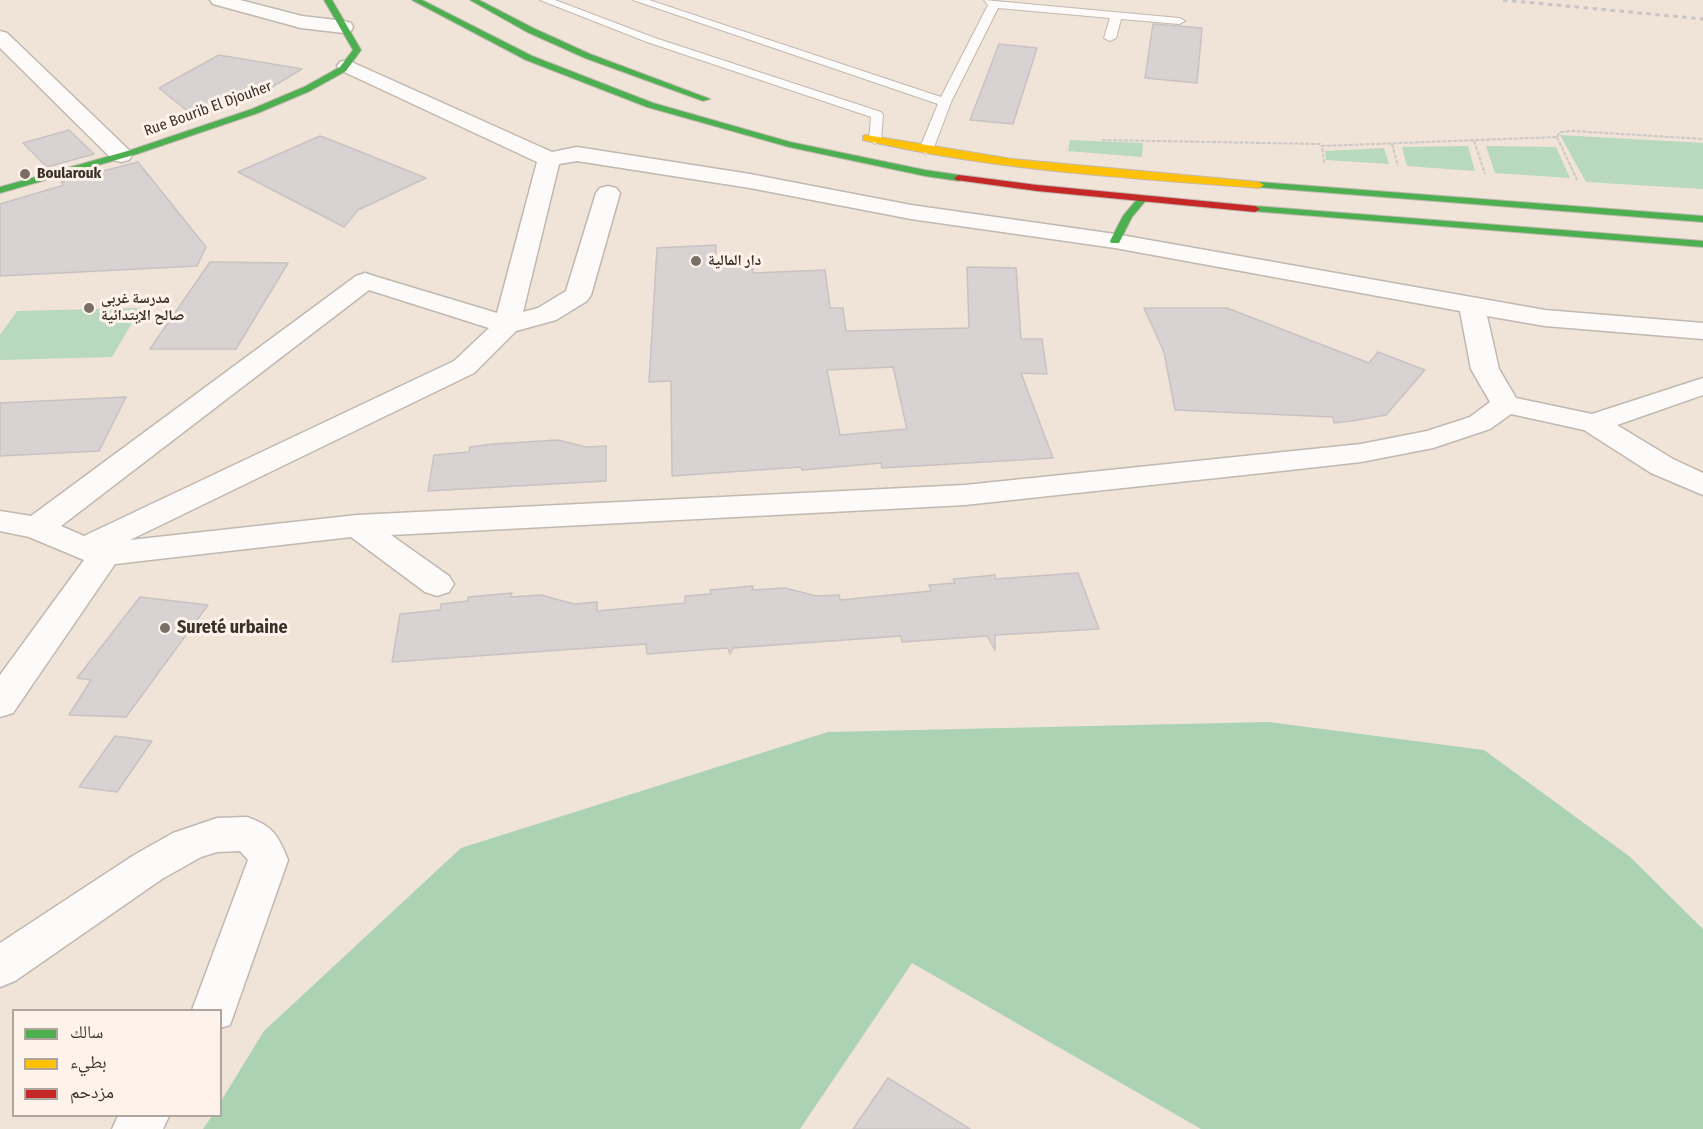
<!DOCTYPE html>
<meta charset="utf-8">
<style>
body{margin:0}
#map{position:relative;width:1703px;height:1129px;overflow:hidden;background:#f0e3d8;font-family:"Fira Sans Condensed","Noto Naskh Arabic",sans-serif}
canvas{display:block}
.legend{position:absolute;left:12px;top:1009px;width:210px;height:108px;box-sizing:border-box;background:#fdf3ea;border:2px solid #afa59d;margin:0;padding:8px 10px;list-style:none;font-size:18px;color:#3a3129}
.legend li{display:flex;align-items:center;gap:12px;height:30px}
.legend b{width:30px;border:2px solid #afa59d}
</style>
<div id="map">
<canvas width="1703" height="1129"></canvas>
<ul class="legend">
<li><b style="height:8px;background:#4caf50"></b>سالك</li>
<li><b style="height:8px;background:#ffc107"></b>بطيء</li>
<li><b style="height:8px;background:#c62828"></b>مزدحم</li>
</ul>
</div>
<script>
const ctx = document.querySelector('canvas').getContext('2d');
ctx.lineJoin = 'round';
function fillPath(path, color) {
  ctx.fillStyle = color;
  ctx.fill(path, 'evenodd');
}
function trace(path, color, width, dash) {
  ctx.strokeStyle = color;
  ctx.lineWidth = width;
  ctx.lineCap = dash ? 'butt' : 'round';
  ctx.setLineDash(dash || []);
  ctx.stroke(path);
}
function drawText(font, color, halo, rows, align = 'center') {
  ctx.font = font + ' "Fira Sans Condensed","Noto Naskh Arabic",sans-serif';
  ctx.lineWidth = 6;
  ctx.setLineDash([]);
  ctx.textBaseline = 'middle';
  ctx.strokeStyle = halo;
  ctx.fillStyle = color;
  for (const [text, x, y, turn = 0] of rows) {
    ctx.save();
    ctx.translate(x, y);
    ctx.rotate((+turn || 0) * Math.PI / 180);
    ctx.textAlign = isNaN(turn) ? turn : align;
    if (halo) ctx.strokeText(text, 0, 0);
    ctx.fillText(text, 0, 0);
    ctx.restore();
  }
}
fillPath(new Path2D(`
 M1560,135L1703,143V189L1586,182Z
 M1070,140L1143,143L1142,157L1068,151Z
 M1468,146L1475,171L1407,166L1402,147Z
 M1486,146L1556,147L1570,178L1495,173Z
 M1384,148L1389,164L1326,160L1325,151Z
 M141,308L112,357L0,360V335L17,311Z`), '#b8d9be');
fillPath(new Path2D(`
 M1268,722L1484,750L1629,856L1703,929V1129H1201L912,963L800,1129H203L212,1116H220L221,1101L264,1031L461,848L828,732Z`), '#aad2b3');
const building = new Path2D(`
 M1153,24L1202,28L1197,83L1145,78Z
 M999,44L1037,48L1013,124L970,120Z
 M219,55L302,69L257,96L196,118L159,88Z
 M69,130L94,154L47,167L23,143Z
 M320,136L336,142L426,178L358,210L344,227L238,172Z
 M138,162L206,247L197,266L0,276V204L64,185L61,182Z
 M716,245L715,266L753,264V273L825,270L830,308H843L846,331L969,328L967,267L1016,268L1021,339H1042L1047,374L1021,373L1053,458L882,468L881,463L802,470L801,467L672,476L671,381L649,382L657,248ZM893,367L907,429L840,435L827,370Z
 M210,262L288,263L236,349H150Z
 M1144,308H1227L1369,363L1378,352L1425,370L1386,415L1352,421L1334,423L1333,417L1175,410L1164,352Z
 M126,397L99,451L0,456V403Z
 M558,440L586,447L606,446V481L428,491L434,455L469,452L470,447L493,444Z
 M1078,573L1099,629L995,635V650L987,636L902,642L901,636L733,648L730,654L728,648L647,654L646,644L392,662L400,614L440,610L441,604L468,601V597L512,593L510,597L541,595L574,604L597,602V611L685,603V596L711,594L710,590L753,586L752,590L785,588L816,596L839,595L840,600L931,591L929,585L955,583L953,579L995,575V579Z
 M140,597L208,605L126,717L69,715L91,680L77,678Z
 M115,736L152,741L117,792L79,787Z
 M888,1078L970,1129H853Z`);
fillPath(building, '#d9d2d2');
trace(building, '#cac2c2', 1.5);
const lane = new Path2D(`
 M540,0H555L655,38L881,112L883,115L881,140L875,144L869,140L871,117L647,42Z
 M633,0H649L941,97L988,5L984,0L1179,18L1185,21L1179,24L1121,19L1116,38L1110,41L1104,38L1110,18L998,8L951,102L933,150L926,154L919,150L938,104Z`);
const street = new Path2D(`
 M210,0H240L302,16L344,21L351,23L353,27L351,31L344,33L301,28L213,4Z
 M0,31L7,33L129,150L132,155L129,160L121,162L113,160L0,48Z
 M347,60L552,152L577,147L750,174L911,205L1115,234L1545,310L1703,323V339L1545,326L1487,316L1499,369L1516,398L1592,414L1703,378V395L1617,425L1673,459L1703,473V495L1651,473L1584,430L1511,414L1490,429L1433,448L1361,462L1281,471L965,505L391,535L449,576L454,584L449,592L437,596L425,592L351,537L115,564L13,713L0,717V675L84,560L29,537L0,531V511L31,516L356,276L365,273L374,276L497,313L537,162L340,70L337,66L340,62ZM577,161L750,188L911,219L1115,248L1460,311L1471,369L1490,402L1470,417L1427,431L1361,444L965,485L357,515L130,540L474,373L516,331L556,320L587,301L591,295L620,193L616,188L608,186L600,188L596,193L566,291L538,308L523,312L559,164ZM369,290L489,328L454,361L84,536L61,526Z
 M247,817C273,826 278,835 288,860L230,1025L220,1028V1010H192L248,860L240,851L217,852L201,857L162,879L15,981L0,987V943L134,855L173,833L217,818Z
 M118,1116H169L163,1129H112Z`);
const fast = new Path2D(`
 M324,0H332L361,50L346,71L310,91L258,113L137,154L0,193V187L131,150L252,109L304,87L340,67L353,50Z
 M412,0H422L532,56L653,103L790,142L925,170L959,175L964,178L959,181L925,176L789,147L647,107L526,60Z
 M470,0H479L533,28L590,54L710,99L703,101L585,58L527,32Z
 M1259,182L1703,216V222L1256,187L1254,185Z
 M1139,197L1147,199L1132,217L1119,243H1111L1110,241L1123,216Z
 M1255,206L1703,241V247L1252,211V207Z`);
const slow = new Path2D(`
 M866,135L1012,159L1259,182L1264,185L1259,188C1127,178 992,170 863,140V136Z`);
const jam = new Path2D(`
 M959,175L1037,185L1255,206L1260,209L1255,212L1037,191L956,180L954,178Z`);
trace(lane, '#c1b8af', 2);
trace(street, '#c1b8af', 3);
trace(fast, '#c1b8af', 2);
trace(slow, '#c1b8af', 2);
trace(jam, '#c1b8af', 2);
trace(new Path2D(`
 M1557,137L1577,180
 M1102,140L1320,144L1322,146
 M1474,141L1485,174
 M1392,144L1398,166
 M1324,163L1322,146L1557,137L1560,132L1573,131L1703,139`), '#ccc8c3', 2, [4, 1.5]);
fillPath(lane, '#fdfbf9');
fillPath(street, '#fdfbf9');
fillPath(fast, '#4caf50');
fillPath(slow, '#ffc107');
fillPath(jam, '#c62828');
trace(new Path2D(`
 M1503,0L1703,19`), '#c9c5c3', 3, [4.5, 4.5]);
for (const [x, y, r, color] of [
 [25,174,6,"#7a6f66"],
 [696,261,6,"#7a6f66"],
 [89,308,6,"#7a6f66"],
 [165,628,6,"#7a6f66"]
]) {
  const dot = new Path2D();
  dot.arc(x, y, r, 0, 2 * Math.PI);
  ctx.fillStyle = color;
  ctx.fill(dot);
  trace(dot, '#fdf3ea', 2);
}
drawText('15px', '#3a3129', '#fdf3ea', [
 ["Rue Bourib El Djouher",208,109,-20]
]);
drawText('bold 15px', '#3a3129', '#fdf3ea', [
 ["Boularouk",37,174],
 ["دار المالية",708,261],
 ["مدرسة غربي",101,299],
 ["صالح الإبتدائية",101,316]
], 'left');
drawText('bold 18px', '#3a3129', '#fdf3ea', [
 ["Sureté urbaine",177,628]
], 'left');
</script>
